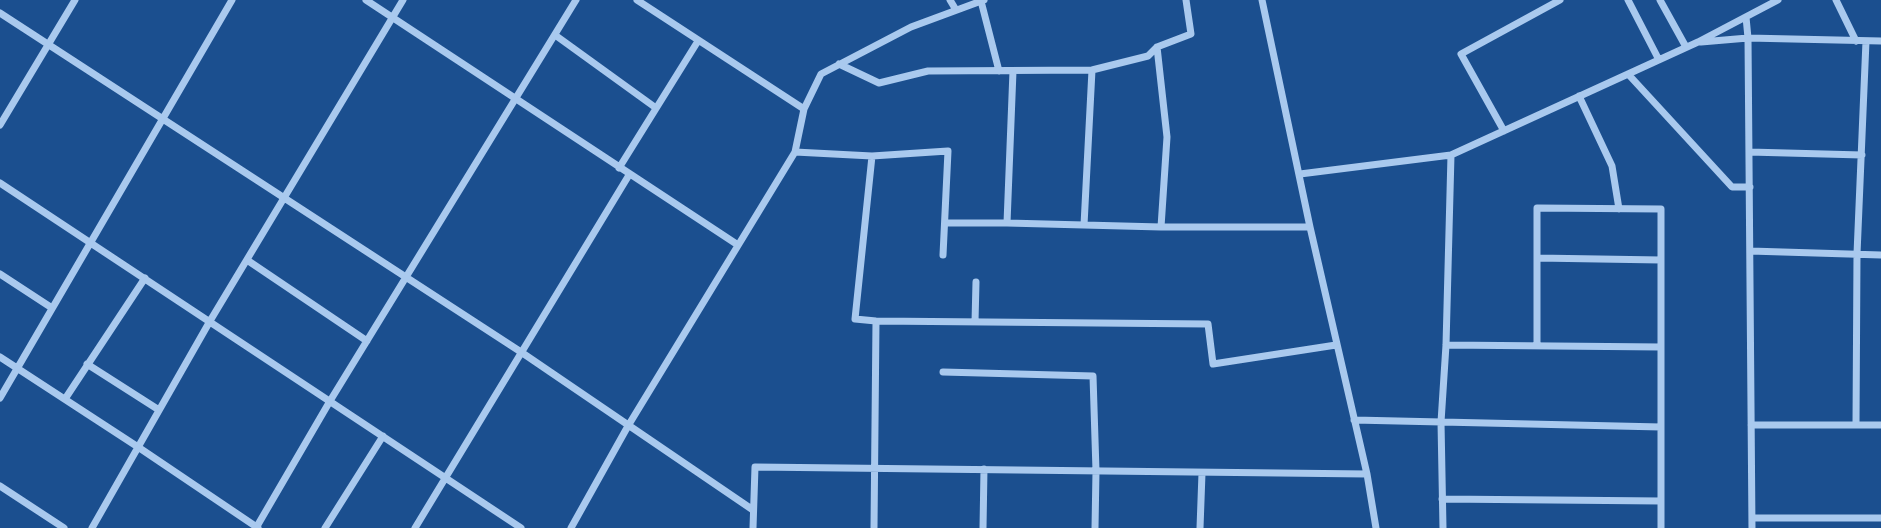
<!DOCTYPE html>
<style>
body{margin:0}
canvas{display:block;background:#1b4f8f}
</style>
<canvas width="1881" height="528"></canvas>
<script>
const ctx = document.querySelector('canvas').getContext('2d');
ctx.lineJoin = 'round';
function trace(path, color, width, dash) {
  ctx.strokeStyle = color;
  ctx.lineWidth = width;
  ctx.lineCap = dash ? 'butt' : 'round';
  ctx.setLineDash(dash || []);
  ctx.stroke(path);
}
trace(new Path2D(`
 M366,0L738,245
 M637,0L804,109
 M950,0L956,10
 M1262,0L1310,227L1367,474L1376,528
 M1628,0L1659,60
 M1660,0L1686,47
 M1836,0L1856,41
 M981,1L999,71
 M0,13L521,352L753,510
 M1746,17L1748,38L1752,528
 M555,35L656,108
 M1701,42L1748,38L1881,41
 M1157,47L1167,137L1161,227
 M839,64L879,83L928,71L1092,70L1148,56L1157,47L1191,34L1186,0
 M1628,74L1732,187H1750
 M1579,96L1612,166L1619,209
 M0,125L75,0
 M1504,131L1461,54L1560,0
 M795,152L872,156L948,151L943,255
 M1749,152L1862,155
 M872,156L855,319L876,321L1208,324L1213,364L1336,345
 M619,168L698,41
 M1300,174L1451,155L1698,42L1778,0
 M0,183L521,528
 M945,223H1007L1161,227H1310
 M1007,223L1013,71
 M1084,225L1092,70
 M1750,251L1881,255
 M1537,258L1661,260
 M247,260L367,341
 M0,274L52,308
 M975,322L976,282
 M1446,345L1661,347
 M1537,346V208L1661,209V528
 M0,357L138,447L258,528
 M87,364L159,410
 M943,372L1093,376L1096,471L1095,528
 M0,398L232,0
 M65,399L145,278
 M1354,420L1661,427
 M1856,424L1857,254L1866,41
 M1751,425H1881
 M0,486L64,528
 M1442,499L1661,501
 M1752,518H1881
 M92,528L210,321L403,0
 M256,528L330,401L576,0
 M325,528L383,436
 M415,528L629,175
 M571,528L628,426L795,152L804,109L821,74L911,27L984,0
 M753,528L755,467L1367,474
 M874,528L876,321
 M983,528L984,469
 M1200,528L1202,473
 M1443,528L1441,422L1446,345L1451,155`), '#a9c9ee', 7);
</script>
